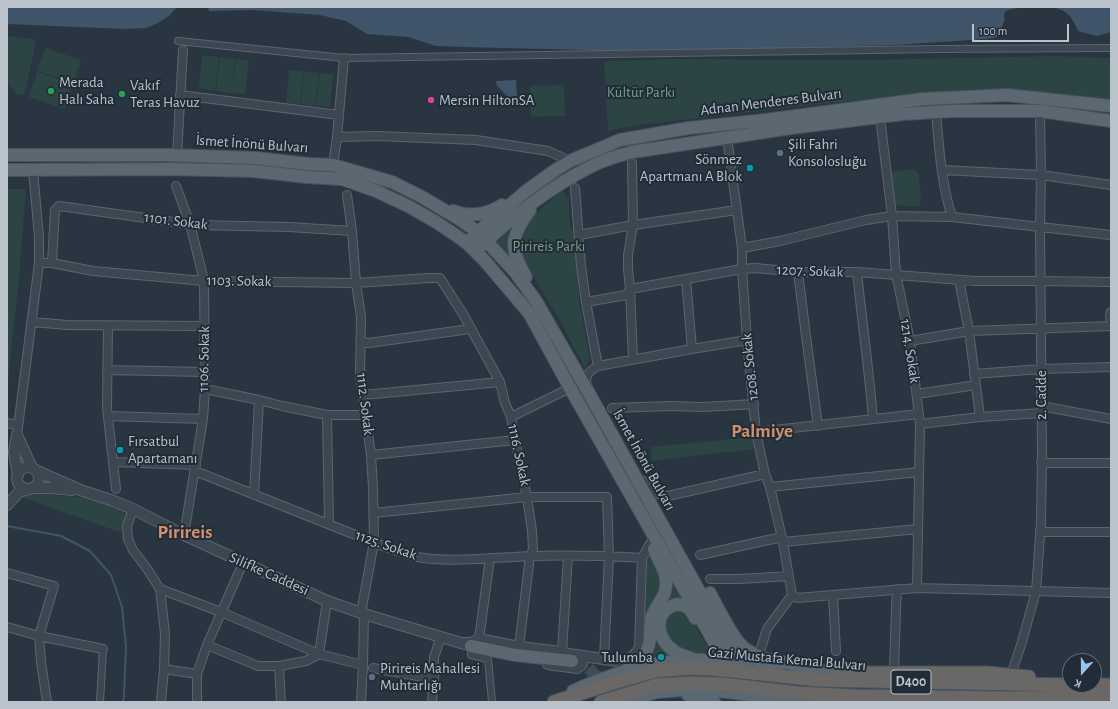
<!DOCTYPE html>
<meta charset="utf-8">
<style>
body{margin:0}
#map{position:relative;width:1118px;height:709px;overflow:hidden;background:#293641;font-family:"Alegreya Sans",sans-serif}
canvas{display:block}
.frame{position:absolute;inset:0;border:8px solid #bac2cb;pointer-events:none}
.north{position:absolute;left:1062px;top:653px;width:40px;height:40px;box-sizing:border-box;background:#212c37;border:1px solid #5e6872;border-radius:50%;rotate:201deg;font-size:11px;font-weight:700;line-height:16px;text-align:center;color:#bac2cb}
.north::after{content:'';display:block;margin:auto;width:14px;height:18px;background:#98c4f2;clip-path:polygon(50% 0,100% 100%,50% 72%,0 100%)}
.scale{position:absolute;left:972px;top:24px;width:97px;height:18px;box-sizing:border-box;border:2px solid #bac2cb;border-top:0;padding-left:5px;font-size:12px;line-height:14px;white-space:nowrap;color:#bac2cb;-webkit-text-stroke:3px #212c37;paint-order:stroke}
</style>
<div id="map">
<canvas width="1118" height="709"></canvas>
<div class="frame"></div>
<div class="north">K</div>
<div class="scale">100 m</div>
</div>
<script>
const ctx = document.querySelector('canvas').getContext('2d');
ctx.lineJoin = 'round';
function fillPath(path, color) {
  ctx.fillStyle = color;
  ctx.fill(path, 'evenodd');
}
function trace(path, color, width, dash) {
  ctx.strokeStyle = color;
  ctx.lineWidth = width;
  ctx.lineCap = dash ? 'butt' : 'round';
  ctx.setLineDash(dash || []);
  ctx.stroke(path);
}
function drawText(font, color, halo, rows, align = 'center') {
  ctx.font = font + ' "Alegreya Sans",sans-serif';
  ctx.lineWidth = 4;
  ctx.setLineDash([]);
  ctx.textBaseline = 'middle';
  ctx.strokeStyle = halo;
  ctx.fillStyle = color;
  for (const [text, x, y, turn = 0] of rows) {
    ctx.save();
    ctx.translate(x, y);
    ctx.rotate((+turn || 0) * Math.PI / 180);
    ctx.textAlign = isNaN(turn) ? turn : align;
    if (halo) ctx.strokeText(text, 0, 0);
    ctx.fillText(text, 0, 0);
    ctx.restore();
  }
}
fillPath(new Path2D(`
 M7,36L32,39L36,42L25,92L23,95H19L17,94L7,83Z
 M45,48L81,60L74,83L37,71Z
 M202,55L219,57L215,91L199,88Z
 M1055,56L1111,58V103L1012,89H972L791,107L632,126L608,131L604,62L610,61L673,59L863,60Z
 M220,57L235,59L231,93L216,91Z
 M236,59L249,61L245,94L231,93Z
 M289,70L303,71L300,104L286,103Z
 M304,71L319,73L315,106L301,104Z
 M37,72L73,84L65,109L29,97Z
 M320,73L333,74L330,107L316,106Z
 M564,85L565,116L531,117L530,86Z
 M913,169H915L919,175L921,203L919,206L914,207L897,205C891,200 891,179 892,172Z
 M7,189H26L19,277L7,390Z
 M562,191L569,199L570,228L574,231L579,300L590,359L585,368L559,319L526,263L522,252L523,236L528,223L536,213Z
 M516,227L514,263L494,241Z
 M752,437L754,449L652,461L651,447Z
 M30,493L79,497L98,501L123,511L126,518L122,533L21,497Z
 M652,552L665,577L647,627L639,660L617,668V665L638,657L646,560Z
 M671,576L685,601L666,603L672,588Z
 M680,608L692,618L704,642L713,653L705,655L686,654L667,642L664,616Z
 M656,637L663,650L671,657L649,659L655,647Z`), '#2c4443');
fillPath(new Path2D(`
 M7,7H177L169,16L158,23L146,28L126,29L7,24Z
 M208,7H1019V8C1011,9 1001,10 1005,19L998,36L994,38L970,40L896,45L698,50H589L463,47L436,46L408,37L367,34L346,21L320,15L253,10L209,11Z
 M1051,7H1111V32L1097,36L1078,31C1072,16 1067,10 1051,7Z
 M516,80L517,101H512L497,86L496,81Z`), '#405569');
trace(new Path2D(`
 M7,526L61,536L90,551L111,575L122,607L126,647L124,695L123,702`), '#405569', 2);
trace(new Path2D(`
 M839,666L852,697`), '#3f4b56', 6, [6, 3]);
trace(new Path2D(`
 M572,661L588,668L611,690L629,698`), '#3f4b56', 12, [12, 6]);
const pedestrian = new Path2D(`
 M178,41L344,58L938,49L1111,48
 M471,646V655L488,659L492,702
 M100,702L103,649`);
const minor = new Path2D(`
 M180,95L339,115
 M936,112C939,146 941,183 952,217
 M880,117L892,216L896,274L910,341L920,424L917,588
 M337,137L377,136L476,140L548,151L570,161
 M727,137L742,248V269L747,340L756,432L765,474L770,487L783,542L792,595
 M177,155L183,50
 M632,163L633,225L628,255V269L630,289L633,359
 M333,165L337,137L344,58
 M942,170L1041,175L1111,185
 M176,186L190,224L204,281L205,389L203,419L184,535
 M575,188L581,266L586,302L598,366
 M347,195L352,231L356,283L361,317L360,376L371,455L373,488L374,542L361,613
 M579,235L633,225L737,210
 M742,248L780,241L866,220L892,216L952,217L1111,235
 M39,263H52L93,271L204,281L356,283L429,278H440L463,314L500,382L505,403L511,417L515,440L527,497L532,531L533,549L530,556L519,647
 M52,263L55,210L59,206L196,225L289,227L352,231
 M798,272L806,336L818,426
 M857,272C862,321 869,370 873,419
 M686,279L692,349
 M959,280L969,331L980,417
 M586,302L626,295L630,289L742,269L755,268L798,272H857L975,281H1040L1111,282
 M1111,312L1110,317L1111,321
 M32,322L67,325L205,326
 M108,326L107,408L116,489
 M360,341L369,343L470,329
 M910,341L969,331L1111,326
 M107,370L205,372
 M974,374L1041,369L1111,367
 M587,386C584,376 589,371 598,366L692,349L747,340
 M205,389L259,400L282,406L327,415H365
 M917,394L976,385
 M363,395L500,382
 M1041,406L1111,419
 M612,408L670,406L703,407L754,404
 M327,415L329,524
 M108,416L203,419
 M511,417L570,388
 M7,423L18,425
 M920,424L980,417L1041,413
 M756,432L919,414
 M17,435L39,263V237L33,170
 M371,455L515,440
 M114,462L196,465
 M1041,463H1111
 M195,471L383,546C400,552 416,558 433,559C466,562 499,557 531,556C568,555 605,556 642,558L651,542
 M643,481C650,492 655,494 668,496L765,474
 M770,487L919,472
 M254,495L259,400
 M133,509L127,526L128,539L133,550L148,570L160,589L165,633L164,669L161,702
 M374,513L527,497H607L609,557L604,659
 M1040,532H1111
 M783,542L918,529
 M700,555L782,537
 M7,573L54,586L39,636L41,662L47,702
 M710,579H740L789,576
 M160,589L221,612L319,654L363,665
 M792,595L797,598L917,588L1111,593
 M833,595L836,651
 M7,627L39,636L103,649
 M479,639L490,558
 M207,645L258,666H279L306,661L319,654L327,601
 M761,648L767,629L792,595
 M639,649L642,558
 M562,652L568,556
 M279,666L281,702
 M373,668L434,679
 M164,669L197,674
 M894,672L896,608L897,589
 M1011,675L1022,642L1036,591L1041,522L1042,455L1040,227L1041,175L1040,111
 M197,702V674L207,645L243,563
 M361,702L363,665L364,614
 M432,702L434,679V657L441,637`);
const tertiary = new Path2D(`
 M17,435L14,452L18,475
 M17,435L32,468
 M17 478a11 11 0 1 1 22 0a11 11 0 1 1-22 0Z
 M35,470L83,491L111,500L133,509L184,535L327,601L364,614L471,646L477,649
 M33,488H51L73,490
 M7,505L19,492L29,489
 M464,643H471L479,639L519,647L562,652L568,654L618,661C628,661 634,658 639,649
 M548,664L577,668L582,664V659L580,656`);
const primary = new Path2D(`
 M7,155H168L256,158L308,164L333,165L392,182L422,197L459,219L478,232L515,272L536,301L590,395L757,695
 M7,170L169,169L254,171L307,177L342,179L376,191L408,206L436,222L457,236L468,244L484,260L529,313L570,388L748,702
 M453,211C469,217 487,215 502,205
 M472,238L486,225L525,192L554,171L570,161L620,140L689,128L766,120L923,99L1007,95L1111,106
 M481,246C513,216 549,188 588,168C602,160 617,156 632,152L791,128L903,114L953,111H1040L1111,121
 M526,277C509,248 510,237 530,210
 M710,593C718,608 731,636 743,647C749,652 756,655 763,658L836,673
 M471,646L515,655L572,661
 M691,658C685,656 679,655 674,651C659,641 652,617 670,607C676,603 682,604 688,608C691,610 693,614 695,618
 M746,664L777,668
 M626,670C640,664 650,651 650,635C650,628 650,620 653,614C659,600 667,597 666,580C666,573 657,556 654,549
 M573,691C606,676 639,665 675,661C684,659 693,660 703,660
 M688,695H695L714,702
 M766,697L793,700L828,702
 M633,699L657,692L694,689L728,692`);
const trunk = new Path2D(`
 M753,673L818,680L1070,685
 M842,673H987L1029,677
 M1094,685H1111
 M764,689L797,693L855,696L997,698L1111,697
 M554,702L616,682L655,671L688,668L712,669
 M601,702L657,685L689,683L722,684`);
trace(pedestrian, '#5b656f', 8);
trace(minor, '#5b656f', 10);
trace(tertiary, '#5b656f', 12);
trace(primary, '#49535e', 14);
trace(trunk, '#47525c', 15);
trace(pedestrian, '#3d4751', 6);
trace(minor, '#3d4751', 8);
trace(tertiary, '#3d4751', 10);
trace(primary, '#5b6771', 12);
trace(trunk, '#696866', 13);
const primaryBridge = new Path2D(`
 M710,660L746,664
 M728,692L766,697`);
const trunkBridge = new Path2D(`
 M712,669L753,673
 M722,684L764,689`);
trace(primaryBridge, '#49535e', 14, []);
trace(trunkBridge, '#47525c', 15, []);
trace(primaryBridge, '#5b6771', 12);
trace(trunkBridge, '#696866', 13);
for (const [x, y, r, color] of [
 [51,91,4,"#2e9e5b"],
 [122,94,4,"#2e9e5b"],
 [431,100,4,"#d1479c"],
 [780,153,4,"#5c6f8a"],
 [750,168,4,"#0f9aa8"],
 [120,450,4,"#0f9aa8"],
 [661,657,4,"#0f9aa8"],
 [372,677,4,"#5c6f8a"]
]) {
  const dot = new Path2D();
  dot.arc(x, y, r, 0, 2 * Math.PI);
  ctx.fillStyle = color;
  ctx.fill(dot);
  trace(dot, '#212c37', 1.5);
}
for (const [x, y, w] of [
 [911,682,40]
]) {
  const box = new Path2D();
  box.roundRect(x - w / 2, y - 12, w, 24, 3);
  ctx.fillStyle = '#212c37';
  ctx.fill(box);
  trace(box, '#bac2cb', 1);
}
drawText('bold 14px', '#bac2cb', null, [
 ["D400",911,682]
]);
drawText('15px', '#bac2cb', '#212c37', [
 ["Merada",59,82],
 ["Halı Saha",59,99],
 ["Vakıf",130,85],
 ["Teras Havuz",130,102],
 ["Mersin HiltonSA",439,100],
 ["Şili Fahri",788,144],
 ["Konsolosluğu",788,161],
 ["Sönmez",742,159,"right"],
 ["Apartmanı A Blok",742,176,"right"],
 ["Fırsatbul",128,441],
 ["Apartamanı",128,458],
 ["Tulumba",653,657,"right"],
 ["Pirireis Mahallesi",380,668],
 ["Muhtarlığı",380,685]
], 'left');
drawText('15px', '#799f7f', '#212c37', [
 ["Kültür Parkı",641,92],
 ["Pirireis Parkı",549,246]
]);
drawText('15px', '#bac2cb', '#212c37', [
 ["Adnan Menderes Bulvarı",771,102,-7],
 ["İsmet İnönü Bulvarı",252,144,4],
 ["1101. Sokak",176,221,7],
 ["1207. Sokak",810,271,2],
 ["1103. Sokak",239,281,1],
 ["1214. Sokak",910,351,81],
 ["1106. Sokak",204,359,-89],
 ["1208. Sokak",750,367,-96],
 ["2. Cadde",1041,395,-90],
 ["1112. Sokak",365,404,83],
 ["1116. Sokak",519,455,78],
 ["İsmet İnönü Bulvarı",644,460,61],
 ["1125. Sokak",386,545,19],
 ["Silifke Caddesi",269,574,24],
 ["Gazi Mustafa Kemal Bulvarı",787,659,5]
]);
drawText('bold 19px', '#d09070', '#212c37', [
 ["Palmiye",762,431],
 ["Pirireis",185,532]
]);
</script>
